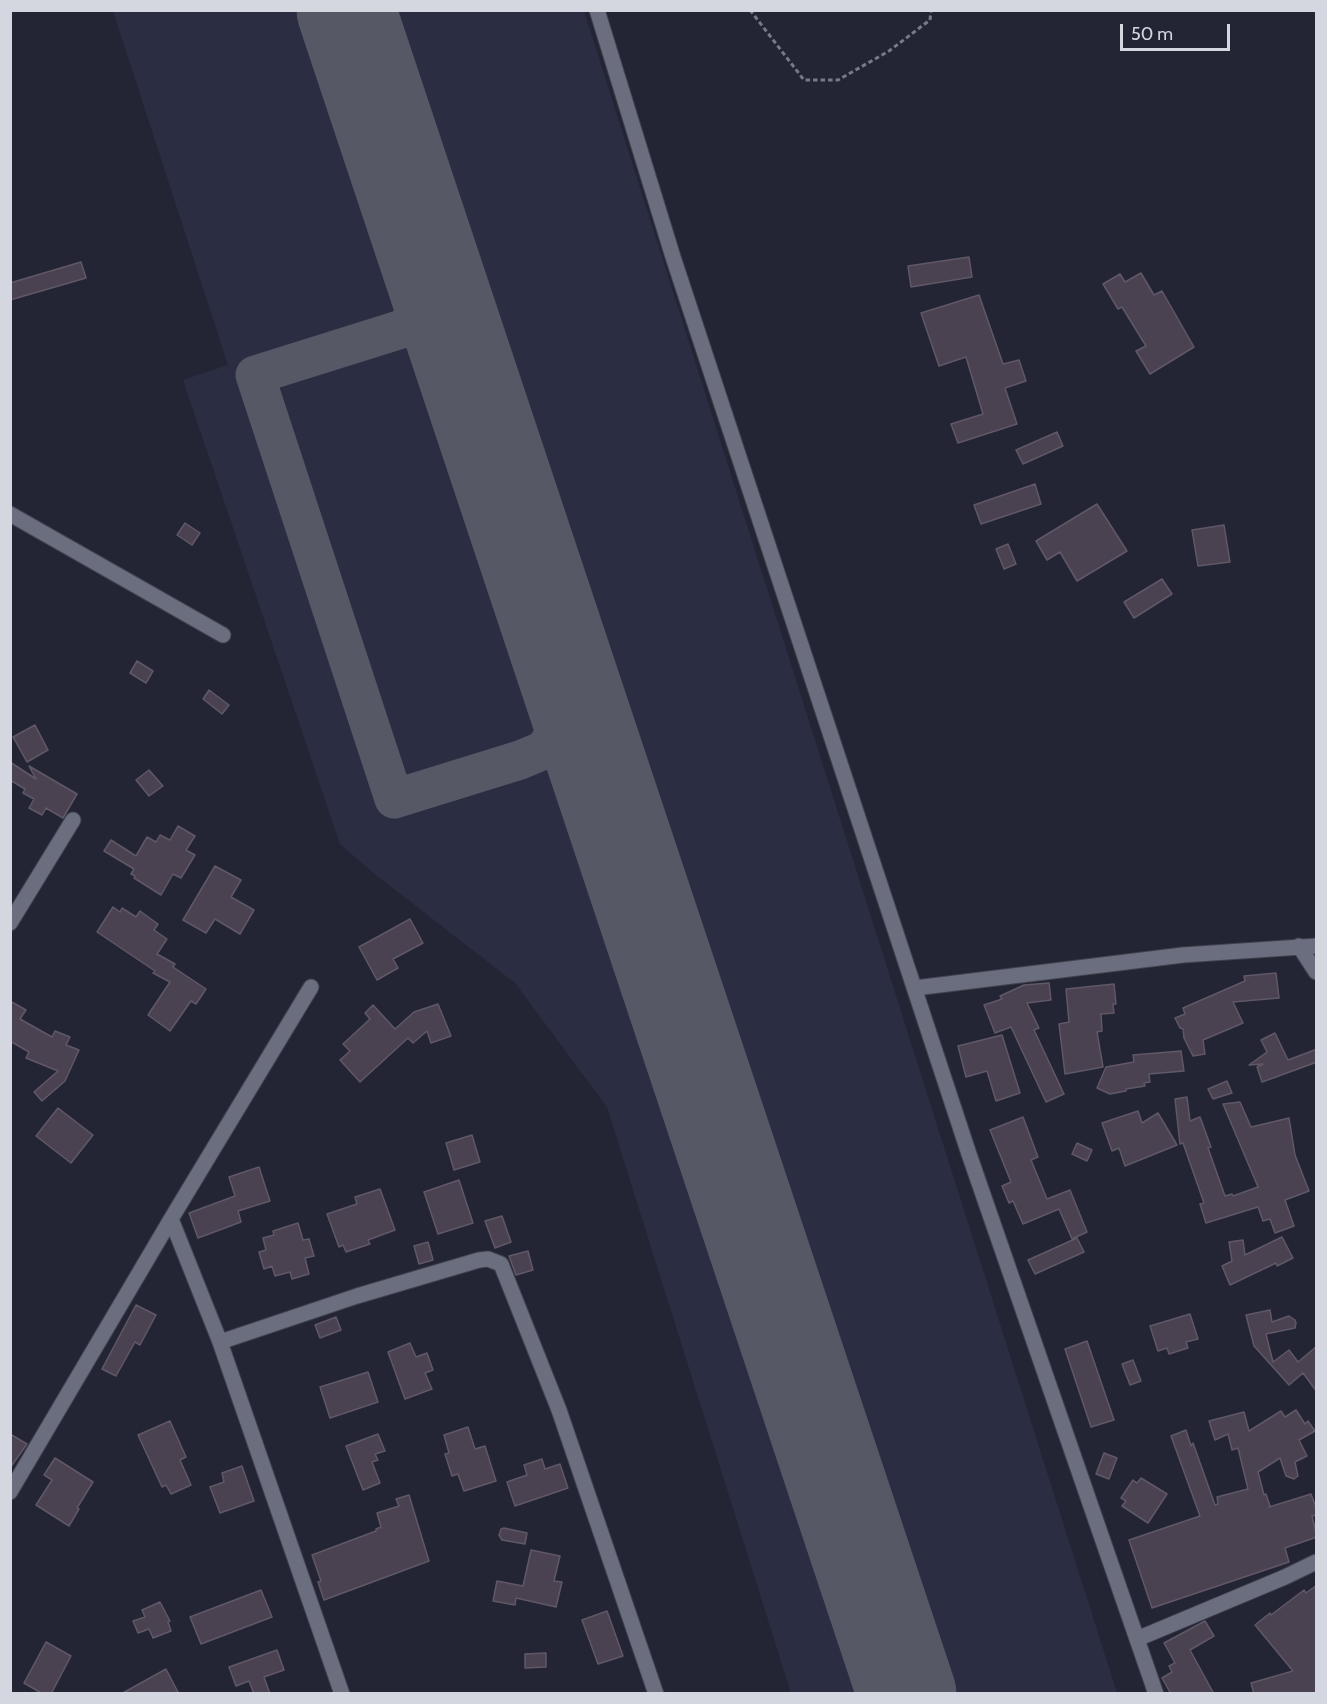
<!DOCTYPE html>
<style>
body{margin:0}
#map{position:relative;width:1327px;height:1704px;overflow:hidden;background:#232534;font-family:Cabin,sans-serif}
canvas{display:block}
.frame{position:absolute;inset:0;border:12px solid #d5d7e0;pointer-events:none}
.scale{position:absolute;left:1120px;top:24px;width:110px;height:27px;box-sizing:border-box;border:3px solid #d5d7e0;border-top:0;padding-left:8px;font-size:18px;line-height:21px;white-space:nowrap;color:#d5d7e0;-webkit-text-stroke:4px #232534;paint-order:stroke}
</style>
<div id="map">
<canvas width="1327" height="1704"></canvas>
<div class="frame"></div>
<div class="scale">50 m</div>
</div>
<script>
const ctx = document.querySelector('canvas').getContext('2d');
ctx.lineJoin = 'round';
function fillPath(path, color) {
  ctx.fillStyle = color;
  ctx.fill(path, 'evenodd');
}
function trace(path, color, width, dash) {
  ctx.strokeStyle = color;
  ctx.lineWidth = width;
  ctx.lineCap = dash ? 'butt' : 'round';
  ctx.setLineDash(dash || []);
  ctx.stroke(path);
}
fillPath(new Path2D(`
 M113,11H584L1117,1693H791L607,1107L515,983L371,871L340,844L183,380L228,365Z`), '#2b2e43');
trace(new Path2D(`
 M421,298L415,314L405,328L255,375L394,799L520,760L544,750L563,722`), '#565866', 39);
trace(new Path2D(`
 M346,10L907,1694`), '#565866', 99);
const building = new Path2D(`
 M969,257L972,277L911,287L908,266Z
 M81,262L86,278L10,300V283Z
 M1141,273L1154,295L1162,291L1194,347L1150,374L1136,351L1146,346L1122,307L1118,309L1103,284L1120,274L1125,282Z
 M979,295L1003,364L1019,360L1026,381L1005,388L1017,424L958,443L951,424L983,414L966,357L939,366L921,313Z
 M1057,432L1063,446L1023,464L1016,450Z
 M1035,484L1041,504L981,524L974,505Z
 M1097,504L1127,551L1077,581L1060,552L1047,560L1036,541Z
 M185,523L200,533L192,545L177,535Z
 M1224,525L1230,562L1198,566L1192,530Z
 M1008,544L1016,564L1004,569L996,549Z
 M1162,579L1172,594L1134,618L1124,602Z
 M137,661L153,671L146,683L130,673Z
 M209,690L229,705L222,714L203,699Z
 M35,725L48,750L27,762L13,737Z
 M10,762L36,779L29,766L77,794L63,818L46,808L42,815L29,808L34,799L23,793L25,789L10,780Z
 M149,770L163,786L149,796L136,780Z
 M178,826L195,836L186,850L195,855L181,878L173,874L161,895L134,878L135,876L131,874L134,869L104,851L111,840L136,856L147,837L156,842L160,835L170,840Z
 M215,866L241,880L231,897L254,910L240,934L215,919L206,933L183,920Z
 M113,907L120,912L122,908L136,917L140,911L158,924L154,930L167,939L157,954L175,964L173,967L206,989L196,1004L191,1001L170,1031L148,1015L170,982L153,973L155,971L97,932Z
 M410,919L423,943L393,959L398,968L377,980L359,947Z
 M1276,973L1279,998L1233,1002L1243,1023L1203,1040L1205,1054L1193,1056L1184,1038L1183,1029L1180,1028L1175,1018L1185,1014L1183,1008L1245,981L1244,976Z
 M1049,983L1051,1000L1027,1003L1039,1028L1034,1030L1064,1094L1046,1102L1011,1027L995,1033L984,1005L1002,999L1000,996L1024,985Z
 M1114,984L1116,1004H1113L1114,1013L1101,1014L1102,1031L1097,1032L1103,1067L1065,1074L1059,1024L1069,1022L1066,989Z
 M10,1001L26,1010L20,1019L52,1037L55,1031L70,1037L66,1045L79,1050L65,1081L42,1101L34,1092L58,1071L26,1058L29,1052L10,1041Z
 M438,1004L451,1036L431,1043L427,1031L413,1043L408,1038L360,1082L340,1060L350,1051L343,1044L370,1019L365,1013L373,1005L395,1029L414,1012Z
 M1275,1033L1288,1060L1317,1049V1062L1262,1082L1257,1067L1263,1064L1249,1065L1267,1052L1261,1040Z
 M1002,1035L1020,1093L996,1101L987,1071L966,1077L958,1046Z
 M1181,1051L1184,1071L1149,1074L1150,1082L1144,1083L1145,1086L1126,1089V1091L1110,1094L1097,1088L1106,1067L1134,1062L1133,1055Z
 M1227,1081L1232,1093L1213,1099L1208,1089Z
 M1187,1097L1190,1121L1200,1117L1211,1147L1208,1148L1225,1196L1232,1194L1233,1196L1258,1187L1223,1104L1240,1102L1251,1127L1289,1118L1295,1155L1309,1191L1285,1200L1294,1226L1275,1233L1270,1219L1263,1221L1258,1207L1206,1223L1200,1204L1204,1203L1183,1143L1180,1144L1175,1099Z
 M58,1108L93,1135L71,1163L36,1136Z
 M1138,1111L1142,1123L1158,1113L1177,1145L1125,1166L1119,1148L1112,1151L1102,1123Z
 M1023,1117L1038,1157L1031,1160L1047,1199L1070,1190L1087,1232L1072,1239L1059,1209L1023,1224L1013,1201L1009,1203L1002,1186L1011,1182L990,1130Z
 M472,1135L480,1162L454,1170L446,1143Z
 M1077,1143L1092,1150L1087,1161L1072,1154Z
 M259,1167L270,1201L238,1211L241,1222L198,1238L189,1213L235,1196L229,1177Z
 M459,1180L473,1223L438,1234L424,1192Z
 M380,1189L395,1230L368,1240L370,1244L346,1252L343,1245L339,1247L327,1214L357,1204L355,1197Z
 M502,1216L511,1242L495,1248L485,1221Z
 M298,1223L303,1240L309,1239L314,1256L305,1258L309,1274L292,1279L290,1272L275,1276L272,1266L264,1269L259,1252L266,1250L263,1238L274,1235L273,1231Z
 M1282,1237L1293,1258L1277,1266L1276,1263L1230,1285L1222,1266L1232,1261L1229,1242L1243,1240L1245,1255Z
 M1077,1238L1084,1252L1035,1274L1028,1260Z
 M428,1242L433,1260L419,1264L414,1246Z
 M528,1251L533,1270L516,1275L509,1256Z
 M136,1305L156,1315L140,1345L135,1342L116,1376L102,1369Z
 M1270,1310L1272,1322L1289,1316L1295,1320L1296,1323L1295,1328L1266,1334L1273,1362L1289,1350L1298,1362L1317,1346V1392L1303,1373L1289,1385L1254,1346L1246,1315Z
 M1190,1314L1198,1339L1186,1342L1188,1348L1169,1354L1167,1348L1158,1351L1150,1326Z
 M336,1317L341,1330L320,1338L315,1325Z
 M1087,1341L1114,1420L1091,1427L1065,1349Z
 M410,1343L416,1357L427,1353L433,1370L425,1373L432,1389L405,1399L388,1352Z
 M1133,1360L1141,1381L1130,1385L1122,1364Z
 M368,1372L378,1402L330,1418L320,1387Z
 M1296,1410L1305,1424L1308,1421L1315,1431L1299,1440L1307,1456L1295,1462L1298,1476L1294,1479L1286,1476L1280,1458L1258,1472L1264,1495L1266,1494L1270,1506L1269,1507L1311,1494L1317,1510V1515L1312,1516L1317,1537L1285,1548L1289,1562L1152,1608L1129,1540L1200,1516L1171,1436L1186,1430L1191,1446L1193,1443L1215,1505L1218,1504L1217,1497L1248,1489L1238,1448L1232,1450L1228,1434L1215,1440L1209,1421L1244,1412L1249,1431L1281,1411L1285,1417Z
 M170,1421L186,1457L180,1460L191,1485L171,1494L166,1485L162,1487L138,1435Z
 M468,1427L475,1449L485,1446L496,1481L464,1491L458,1474L452,1476L445,1454L449,1453L444,1435Z
 M10,1434L27,1444L10,1468Z
 M378,1434L385,1451L375,1454L378,1460L372,1462L380,1483L363,1490L346,1446Z
 M1104,1453L1117,1458L1109,1479L1096,1474Z
 M55,1458L93,1482L77,1508L79,1509L69,1526L36,1505L52,1480L44,1475Z
 M542,1459L545,1469L560,1464L568,1488L515,1506L507,1482L527,1475L524,1465Z
 M242,1466L254,1501L220,1513L210,1487L224,1482L222,1473Z
 M1141,1478L1167,1494L1148,1523L1122,1506L1126,1501L1121,1498L1133,1480L1137,1483Z
 M409,1495L429,1561L324,1600L318,1582L321,1581L312,1555L376,1531V1529L381,1527L377,1513L399,1506L396,1499Z
 M504,1528L527,1533L525,1544L502,1540L499,1535L501,1529Z
 M531,1550L560,1556L554,1581L562,1582L556,1607L516,1598L515,1605L493,1601L497,1581L523,1586Z
 M1317,1585V1694H1254L1251,1683L1293,1671L1255,1625L1270,1613L1271,1615L1304,1590L1306,1593Z
 M261,1590L272,1617L201,1644L190,1617Z
 M160,1602L170,1621L168,1622L171,1631L153,1638L149,1629L138,1633L133,1621L145,1617L142,1610Z
 M607,1611L623,1656L598,1664L582,1620Z
 M1205,1621L1214,1636L1190,1650L1214,1694H1171L1162,1678L1172,1672L1169,1666L1175,1663L1164,1643Z
 M46,1642L71,1656L51,1694H43L24,1683Z
 M277,1650L284,1670L264,1677L270,1694H254L249,1681L236,1686L229,1667Z
 M546,1653V1667L525,1668V1654Z
 M166,1669L179,1694H121Z`);
fillPath(building, '#4a4251');
trace(building, '#605868', 1.5);
const street = new Path2D(`
 M597,10L673,257L969,1154L1156,1694
 M10,514L223,635
 M10,923L73,820
 M1299,946L1316,972
 M915,988L1183,955L1316,946
 M171,1219L220,1342L342,1694
 M220,1342L357,1296L479,1260L488,1259L501,1264L559,1410L656,1694
 M10,1492L171,1219L311,987
 M1137,1639L1285,1577L1316,1562`);
trace(street, '#40424e', 17);
trace(new Path2D(`
 M750,10L804,80H838L889,51L930,20L931,10`), '#787a86', 3, [4.5, 3]);
trace(street, '#6b6e7f', 15);
</script>
